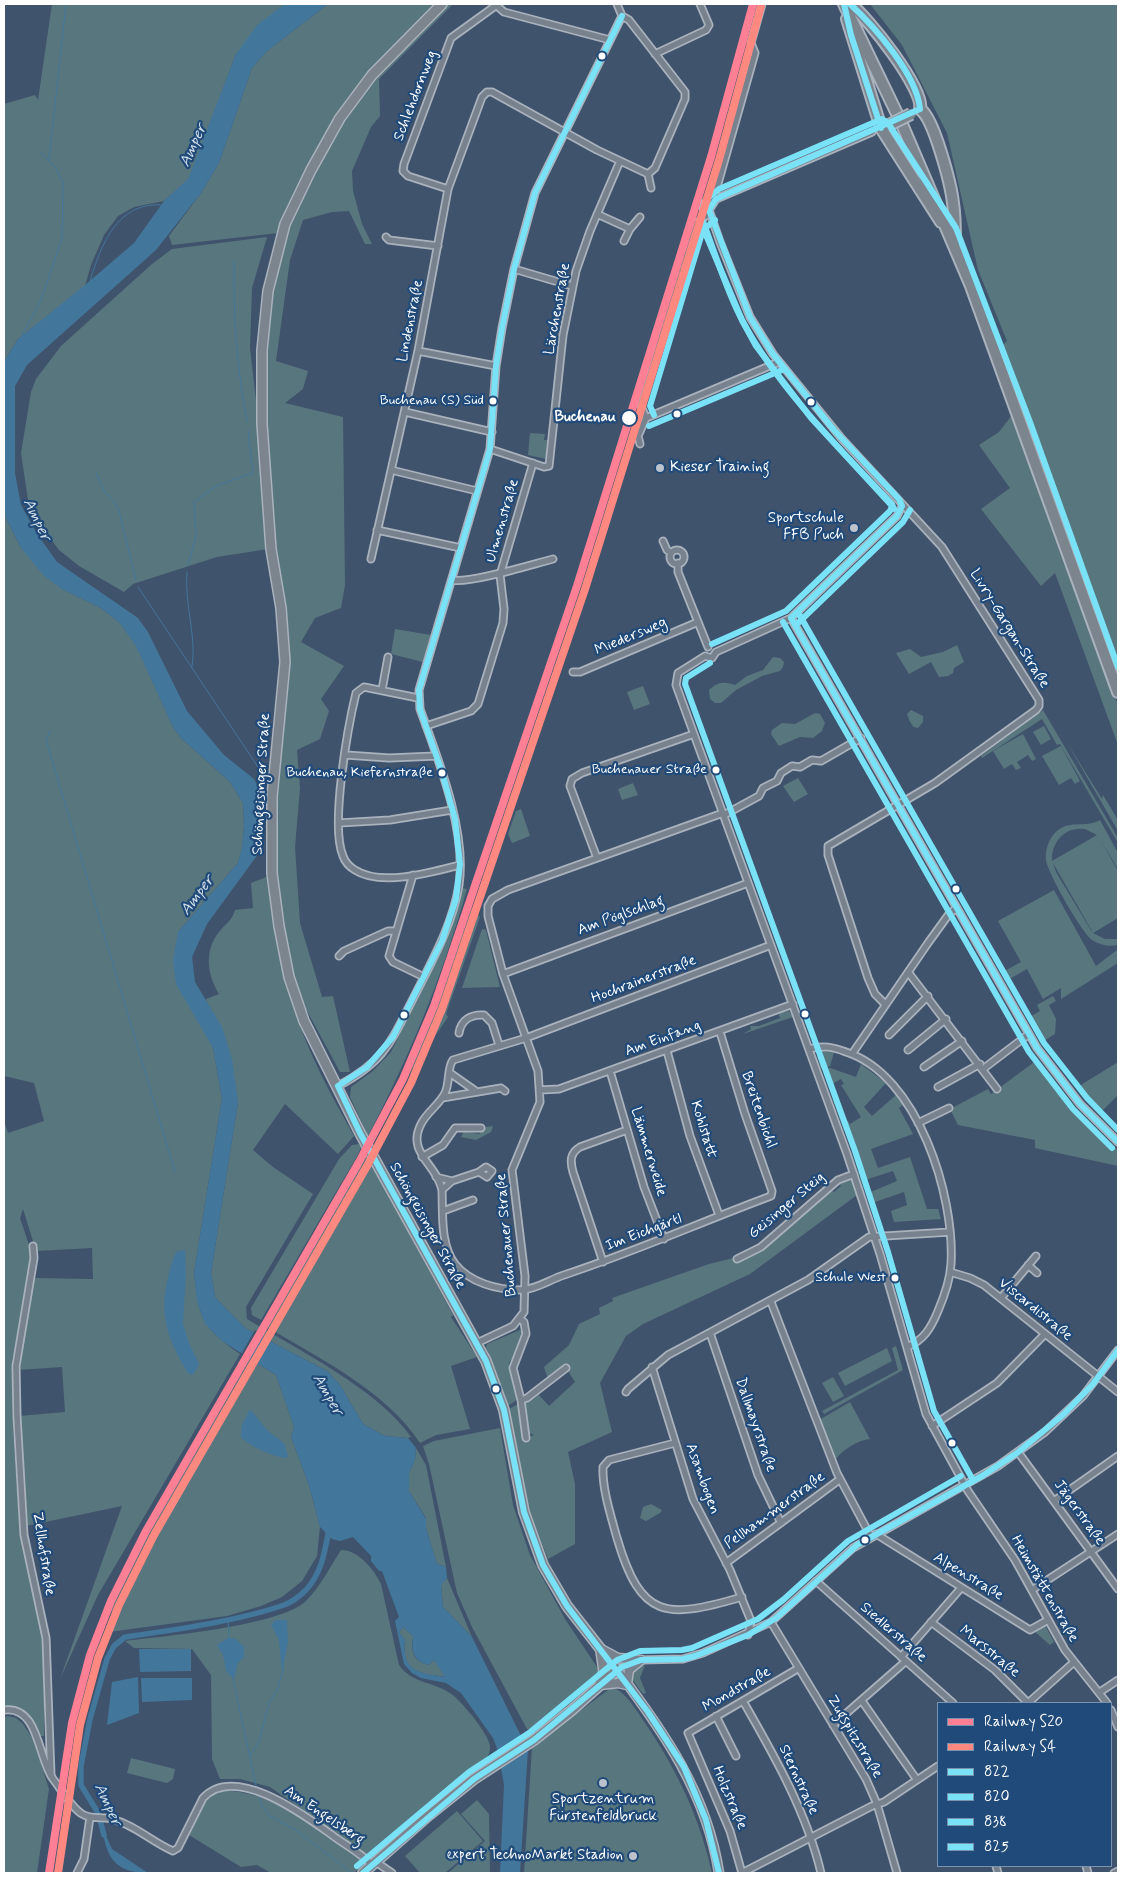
<!DOCTYPE html>
<meta charset="utf-8">
<style>
body{margin:0}
#map{position:relative;width:1122px;height:1877px;overflow:hidden;background:#40536c;font-family:Mynerve,sans-serif}
canvas{display:block}
.frame{position:absolute;inset:0;border:5px solid #fff;pointer-events:none}
.legend{position:absolute;left:937px;top:1702px;width:175px;height:165px;box-sizing:border-box;background:#1f4a7a;border:1px solid #7992af;margin:0;padding:6px 9px;list-style:none;font-size:15px;color:#fff}
.legend li{display:flex;align-items:center;gap:10px;height:25px}
.legend b{width:25px;border:1px solid #7992af}
</style>
<div id="map">
<canvas width="1122" height="1877"></canvas>
<div class="frame"></div>
<ul class="legend">
<li><b style="height:6px;background:#ff8095"></b>Railway S20</li>
<li><b style="height:6px;background:#ff8980"></b>Railway S4</li>
<li><b style="height:6px;background:#7ae2f7"></b>822</li>
<li><b style="height:6px;background:#7ae2f7"></b>820</li>
<li><b style="height:6px;background:#7ae2f7"></b>838</li>
<li><b style="height:6px;background:#7ae2f7"></b>825</li>
</ul>
</div>
<script>
const ctx = document.querySelector('canvas').getContext('2d');
ctx.lineJoin = 'round';
function fillPath(path, color) {
  ctx.fillStyle = color;
  ctx.fill(path, 'evenodd');
}
function trace(path, color, width, dash) {
  ctx.strokeStyle = color;
  ctx.lineWidth = width;
  ctx.lineCap = dash ? 'butt' : 'round';
  ctx.setLineDash(dash || []);
  ctx.stroke(path);
}
function drawText(font, color, halo, rows, align = 'center') {
  ctx.font = font + ' Mynerve,sans-serif';
  ctx.lineWidth = 4.5;
  ctx.setLineDash([]);
  ctx.textBaseline = 'middle';
  ctx.strokeStyle = halo;
  ctx.fillStyle = color;
  for (const [text, x, y, turn = 0] of rows) {
    ctx.save();
    ctx.translate(x, y);
    ctx.rotate((+turn || 0) * Math.PI / 180);
    ctx.textAlign = isNaN(turn) ? turn : align;
    if (halo) ctx.strokeText(text, 0, 0);
    ctx.fillText(text, 0, 0);
    ctx.restore();
  }
}
fillPath(new Path2D(`
 M52,4H285L236,54L189,179L164,201L134,207L118,216L104,235L91,265L85,286L18,339L4,362V104L35,95L38,100Z
 M328,4H436C413,27 389,50 367,75C327,121 302,177 278,233L172,245L169,236L201,193L219,163L252,68L267,51Z
 M448,4H453L379,79L380,116L371,127L352,171L353,191L362,224L372,244H365L349,211L332,212L303,220L290,260L276,361L308,371L303,389L285,403L343,417L345,585L341,608L315,618L301,642L344,666L321,699L329,711L320,739L297,750L300,788L295,847L300,923L322,997L333,996L350,1072H340L306,1009L292,975L281,925L274,873L275,798L287,660L274,550L266,428V349L271,290L285,237L314,172L343,120L374,79Z
 M870,4H1118V680L999,348L1007,341L978,270L947,133L902,45Z
 M267,237L252,288L250,348L259,426L268,549L217,557L133,584L124,592L79,566L59,550L44,530L28,500L21,453L31,392L36,379L61,346L152,264L172,249Z
 M1012,415L1118,705V745L1055,573L1041,586L981,509L1010,488L979,445L999,432Z
 M530,433L545,434L544,440H549L546,459L528,455Z
 M4,514L21,548L62,589L101,608L120,623L136,645L173,727L181,738L230,782L243,803L244,827L242,848L238,863L178,932L206,1034L213,1048L222,1098L194,1273C199,1319 202,1327 240,1354L98,1595L60,1679L122,1506L26,1526L19,1416L65,1412L62,1367L18,1370L34,1278L93,1279L92,1248L36,1251L23,1209L20,1218L32,1254L28,1288L12,1361L13,1428L20,1535L44,1634V1736H40C32,1719 25,1704 4,1707V1121L8,1133L44,1121L34,1083L4,1076Z
 M395,629L431,635L423,662L391,654Z
 M957,645L964,662L954,668L953,673L948,676L939,677L931,662L909,674L896,653L910,649L921,657L943,652Z
 M773,657L780,658L784,662L783,667L780,671L762,676L736,690L721,703H715L710,699L709,690C718,682 723,681 735,685L747,676L763,670Z
 M643,686L650,704L634,710L627,692Z
 M911,710L923,716V722L918,728L914,727C911,725 908,717 907,714Z
 M1043,710L1118,838V843L1060,744L1057,745L1042,719L982,758L981,756Z
 M815,713L820,714L825,723L822,731L813,738L800,737L779,746L771,734L772,730L782,723L795,724Z
 M1044,726L1051,739L1041,745L1033,732Z
 M1023,734L1036,759L1032,761L1028,755L1017,762L1021,768L1016,770L1012,764L1004,769L993,751Z
 M1066,741L1102,799L1103,795L1118,820V831Z
 M1061,746L1080,781L1075,784L1071,778L1059,785L1042,756Z
 M798,778L808,794L794,802L783,786Z
 M633,783L638,795L622,800L618,789Z
 M521,809L530,836L512,843L508,834L516,811Z
 M1100,820L1118,853V869L1100,839L1118,871V918L1093,933L1105,939H1118V945C1109,947 1100,945 1092,940C1082,933 1047,872 1046,860C1045,851 1048,841 1054,834C1068,818 1085,829 1100,820ZM1085,829L1097,835L1052,861C1051,842 1065,826 1085,829ZM1053,863L1092,931V932L1056,872Z
 M269,876C274,927 283,977 300,1026C314,1064 334,1100 354,1136L338,1154L285,1104L253,1150L273,1167L313,1194L246,1307L247,1319C297,1349 379,1390 411,1437L408,1438L385,1436L363,1424L340,1385L327,1371L245,1328L215,1297L211,1273L238,1102L206,999L219,994C207,974 204,951 219,932C226,923 232,921 235,910L253,908L251,883Z
 M462,888L467,889C443,975 409,1058 368,1136L350,1097L351,1087L373,1071L391,1052L436,962L456,914Z
 M1054,890L1096,966L1117,950L1118,963L1061,999V988L1043,999L1027,969L1006,981L1001,973L1021,962L998,921Z
 M472,907L480,917L446,1014L448,1017L405,1080L436,1007Z
 M482,929L486,930L500,987L462,988Z
 M1053,996L1056,1001L1049,1005L1056,1019L1055,1034L1042,1042L1028,1018L1040,1011L1037,1005Z
 M789,1011L793,1017L743,1034L751,1029L750,1026H759L780,1018L778,1013Z
 M821,1051L834,1052L830,1066L821,1069L817,1057Z
 M1037,1060L1083,1117L1118,1150V1166L1035,1148V1140L958,1125L950,1109L988,1089L991,1094Z
 M1118,1062V1095L1099,1114L1076,1088Z
 M861,1064L886,1083L864,1107L872,1116L896,1095L903,1105L899,1108L913,1134L871,1149L878,1168L910,1157L927,1209H938L941,1219L894,1222L891,1211L907,1205L904,1192L872,1203L876,1213L873,1214L866,1194L897,1181L893,1171L865,1180L868,1188L864,1189L860,1177L864,1175L848,1130L844,1131L832,1098L850,1124L861,1117L841,1085L844,1084L841,1079L832,1084L826,1069L830,1068L856,1077Z
 M493,1126L491,1132L476,1140L461,1137L464,1131L479,1134L485,1127Z
 M359,1144L362,1146L356,1158L261,1320L252,1315L251,1308L339,1159L352,1145Z
 M366,1154L453,1315L451,1317L477,1357L451,1366L470,1429L436,1435L420,1443C385,1390 320,1359 267,1327Z
 M847,1179H851L857,1195L750,1274L643,1324L626,1336L600,1383L612,1432L568,1452L575,1484V1544L548,1559L527,1506L509,1409L518,1404L524,1439L534,1435L527,1432L525,1403L538,1394L549,1406L575,1382L565,1366L548,1379L544,1367L569,1345L579,1324L600,1314L599,1308L613,1301L612,1298L709,1264L758,1252L830,1189L834,1192L841,1186L839,1183Z
 M520,1330L523,1332C522,1344 516,1354 509,1363L518,1399L508,1406L486,1347L487,1344Z
 M896,1346L903,1370L824,1414L822,1411L898,1370L892,1348Z
 M887,1348L892,1361L845,1386L838,1373Z
 M250,1359L276,1375L294,1427L291,1437L309,1485L320,1527L317,1556L302,1581L282,1597L261,1606L227,1616L109,1632L116,1615L110,1610L134,1559Z
 M833,1377L844,1396L833,1402L822,1383Z
 M850,1402L870,1439C858,1440 842,1450 835,1460L819,1420Z
 M500,1428L513,1505L530,1555L565,1619L599,1670C596,1683 552,1724 538,1728C535,1729 530,1729 527,1729L472,1627L457,1593L429,1464L423,1446L434,1441Z
 M416,1448L426,1465L446,1567L437,1564L426,1528V1518L409,1491V1473L415,1460Z
 M651,1504L662,1510L660,1513L646,1521L640,1518L643,1507Z
 M341,1550C358,1550 374,1569 381,1584L399,1665C413,1685 436,1681 454,1696C463,1704 491,1736 490,1748C490,1755 484,1763 479,1768C470,1778 458,1785 447,1794C421,1814 397,1836 372,1858L270,1787L240,1779H220L212,1759L211,1675L192,1649L134,1648L125,1641C164,1636 280,1626 306,1601C320,1587 330,1567 341,1550Z
 M447,1578L472,1637L443,1607L441,1584Z
 M1045,1625L1054,1642L1050,1645L1034,1631Z
 M403,1627L413,1636C411,1651 412,1661 429,1665L434,1660L439,1664L445,1677C420,1673 401,1673 405,1640L399,1632Z
 M645,1665L640,1678L646,1693L643,1694L631,1678V1673L636,1668Z
 M612,1687C627,1693 636,1710 645,1723C677,1770 700,1818 712,1873H524L532,1747Z
 M8,1716L16,1718L23,1724L33,1739L49,1789L37,1873H4V1717Z
 M131,1758L175,1769L173,1779L167,1783L127,1773Z
 M217,1790C275,1790 316,1828 361,1859V1866L354,1873H271L257,1865L241,1867L189,1835L205,1802Z
 M477,1800L489,1814L490,1873H448L485,1841L461,1814Z
 M457,1811L483,1841L445,1873H420L405,1856Z`), '#58767e');
fillPath(new Path2D(`
 M285,4H328L267,51L252,68L219,163L201,193L156,250L27,365L15,386V473L21,505L37,534L57,562L138,618L148,632L187,711L224,755L254,779L259,789L261,838L256,857L207,924L192,957L195,982L222,1027L232,1059L238,1102L211,1273L215,1297L245,1328L327,1371L340,1385L363,1424L385,1436L408,1438L416,1448L415,1460L409,1473V1491L426,1519V1528L437,1564L446,1567L447,1578L441,1585L443,1607L472,1637L528,1750L520,1873H500L504,1785L498,1751L493,1738L461,1693L446,1683L421,1678L412,1673L404,1664L395,1621L399,1617L382,1571H379L371,1561V1556L353,1537L340,1541L332,1539L320,1527L309,1485L291,1437L294,1427L276,1375L222,1341L205,1324L197,1301L194,1273L222,1098L213,1048L176,984L173,960L178,932L238,863L242,847L244,827L243,803L230,782L181,738L173,727L136,646L120,623L101,608L62,589L44,576L21,548L4,514V362L18,339L85,285L134,243L164,201L188,179L236,54L257,25ZM403,1627L413,1636C411,1651 413,1661 429,1665L434,1660L445,1677C420,1673 401,1672 405,1640L399,1632Z
 M185,1250L186,1273L183,1324L189,1343L199,1364L193,1375L188,1373C169,1342 158,1315 168,1278C170,1269 172,1260 176,1252Z
 M250,1409L268,1431L284,1443L288,1456L285,1458C270,1455 252,1448 241,1437L242,1425Z
 M275,1620H287L288,1642L282,1673L279,1640L271,1625Z
 M228,1638L236,1639L244,1647V1657L238,1663L234,1680L226,1670L223,1655L217,1645Z
 M139,1649H191V1671L140,1672Z
 M138,1677L139,1713L107,1725L112,1682Z
 M141,1678H192V1700L142,1702Z
 M102,1827L112,1849L148,1873C115,1873 106,1857 102,1827Z`), '#43769b');
fillPath(new Path2D(`
 M255,1330L263,1334L247,1360L240,1356Z`), '#40536c');
trace(new Path2D(`
 M49,160L66,4
 M234,262C233,317 237,368 247,422
 M90,281C101,245 117,201 163,205
 M22,335L40,302L62,239L63,183L55,167L41,152
 M96,473L104,491L115,503L119,511L136,580
 M188,565L196,536L194,502L216,486L253,473L248,430
 M187,572C184,604 197,636 192,667
 M138,587L264,776L262,780
 M50,731L46,740L175,1172
 M228,1618L229,1638
 M233,1679L257,1790
 M250,1756L259,1742L269,1703L278,1688L284,1666
 M258,1794L262,1806L270,1816L297,1831L352,1873`), '#43769b', 1);
trace(new Path2D(`
 M104,1835L98,1813L81,1785V1766L90,1719L107,1659L114,1646L125,1637C174,1630 238,1621 284,1605C292,1602 300,1596 306,1590C322,1572 325,1551 329,1529`), '#43769b', 5.5);
const street = new Path2D(`
 M617,4L622,16
 M496,5L504,12L610,40
 M622,16L629,20L685,92V99L655,168L648,174
 M655,54L706,30L709,25L700,4
 M872,132L716,199L709,210L720,242L750,317L773,354L842,439L942,547L1039,700V706L1036,710L935,783L828,846V855L868,978L875,994L885,1004
 M648,174L651,188
 M448,189L408,176L403,171L404,164L451,38L498,4
 M713,201L755,53L751,43L762,4
 M597,214L630,229L640,217
 M386,237L389,240L438,246
 M624,241L630,229
 M514,269L572,286
 M418,351L496,366
 M405,412L492,432
 M646,418L641,406L695,225L709,213
 M640,444L638,436L646,418L779,362
 M490,449L544,467L549,466L563,335L576,271L590,231L620,161
 M391,470L477,491
 M377,530L461,548
 M663,541L667,550L671,553
 M670 557a7 7 0 1 1 14 0a7 7 0 1 1-14 0Z
 M371,559L418,351L448,189L482,97L487,92H492L597,150L648,174
 M678,563V572L708,647
 M452,580C469,584 533,564 553,559
 M791,618L1037,1048L1080,1104L1118,1142
 M716,652L791,618L897,516L902,506
 M705,656L678,673L676,685L847,1154L880,1254L926,1414L968,1491L1015,1560L1065,1650L1107,1703
 M705,656L712,658L716,652
 M573,672H580L698,622
 M382,690L388,657
 M418,698L364,687L356,693C348,726 330,826 343,856C345,862 350,867 355,870C381,887 433,872 460,865
 M426,726L471,711L478,704L503,623L504,609L500,575L533,463
 M346,755L389,758L436,756
 M724,815L759,796L763,788L777,781L781,773L792,766L800,767L812,760L821,761L861,738
 M339,823L390,820L452,810
 M597,858L570,786L572,779L582,773L694,734
 M413,875L389,956L393,962L424,977
 M339,956L344,951L388,931H396
 M908,972L997,1089
 M503,974L748,883
 M459,1033C461,1020 471,1014 484,1015L492,1023L499,1045
 M889,1035L928,996
 M809,1049C823,1045 833,1047 846,1052C918,1075 955,1196 951,1264C950,1280 944,1297 938,1311C931,1328 924,1340 907,1347
 M908,1050L946,1019
 M667,1051L690,1136L719,1215
 M852,1054L928,943L949,914L957,908
 M924,1067L962,1041
 M983,1069L1029,1034
 M610,1071L644,1187L664,1239
 M450,1073L477,1092
 M338,1086C387,1060 391,1041 416,993C433,959 453,923 459,885C467,831 438,759 420,709L419,690L490,449L496,366L502,328L514,269L535,193L622,16
 M938,1087L980,1064
 M540,1090L559,1089L793,1004
 M442,1098L501,1088L505,1091
 M918,1123L949,1108
 M422,1157L443,1145L455,1128H481
 M486,1167L492,1171L487,1177L479,1172Z
 M479,1172L452,1181L442,1190C443,1214 440,1244 455,1264C470,1283 498,1290 521,1290C535,1290 551,1279 564,1275C634,1252 701,1222 771,1196L772,1191L745,1114L720,1032
 M436,1177L452,1181
 M442,1190C437,1164 406,1153 421,1124C427,1112 439,1105 445,1093C450,1083 447,1067 453,1060L526,1038L771,945
 M443,1211L473,1200
 M33,1246L34,1258L16,1366L17,1417L24,1535L46,1638L51,1776
 M737,1259L761,1247L838,1180L854,1174
 M603,1262L573,1172C570,1161 570,1153 580,1147L627,1130
 M1028,1265L1037,1273
 M950,1272L970,1278L984,1285L1118,1392
 M1001,1298L1036,1256
 M771,1302L837,1473L871,1537
 M520,1319L524,1322L526,1334L513,1368L521,1400L526,1438
 M710,1333L758,1475L781,1523
 M477,1343L513,1326L524,1312L525,1276L512,1170L540,1102L538,1071L503,974L488,916V906L492,899L508,890L723,813
 M652,1367L693,1499L730,1570L751,1621L748,1635
 M626,1392L628,1389L668,1355L808,1280L869,1237L950,1232
 M521,1400L527,1398L566,1368
 M932,1426L997,1383L1045,1334
 M675,1443L609,1460L603,1467C602,1489 611,1516 617,1538C641,1620 666,1619 742,1597
 M1018,1452L1118,1589
 M1054,1501L1118,1456
 M876,1534L1030,1630L1048,1620
 M726,1563L839,1480
 M816,1581L953,1703
 M1032,1590L1118,1534
 M771,1622L866,1779L877,1804L897,1873
 M931,1622L995,1670L1028,1703L1074,1662
 M901,1657L961,1588
 M799,1668L688,1733L730,1831L742,1873L872,1806L884,1802L938,1766
 M617,1670L641,1660L683,1659L703,1653L771,1622L853,1548L998,1466L1045,1432L1083,1396L1118,1350
 M1100,1692L1118,1680
 M743,1701C774,1755 807,1813 821,1873
 M862,1701L917,1780
 M4,1710C39,1705 38,1759 53,1779C61,1789 71,1807 82,1814C91,1820 102,1816 112,1819C135,1825 152,1842 173,1851L178,1848L203,1798C235,1763 304,1815 332,1835C345,1845 361,1853 372,1865
 M1111,1710L1118,1727
 M716,1716L736,1756
 M833,1725L906,1661
 M376,1862L392,1873
 M996,1866L998,1873
 M1086,1866L1088,1873
 M77,1873L84,1859L90,1817
 M1114,1873L1118,1871`);
const secondary = new Path2D(`
 M603,1650L618,1658L641,1660
 M617,1670C664,1732 707,1794 719,1873
 M627,1684L629,1670L641,1660
 M600,1685L618,1683L627,1685`);
const primary = new Path2D(`
 M600,1682L604,1672L601,1651
 M363,1873L429,1815L474,1779L534,1740L572,1710L617,1670L567,1606L543,1565L524,1512L504,1410L486,1361L360,1133L304,1021L289,977L279,926L272,873V797L285,662L281,608L271,549L262,424V350L268,291L285,224L311,170L340,118L372,75L442,4`);
const highway = new Path2D(`
 M844,4L901,122L971,286L1118,692
 M850,4C867,16 925,90 920,109C934,118 951,185 953,203C955,216 955,229 955,242
 M847,19L881,128L941,222`);
trace(street, '#a9b2bd', 9);
trace(secondary, '#a9b2bd', 11);
trace(primary, '#a9b2bd', 12);
trace(highway, '#a9b2bd', 14);
trace(street, '#77828e', 5.5);
trace(secondary, '#77828e', 8);
trace(primary, '#7c858e', 9);
trace(highway, '#7c858e', 10);
const highwayBridge = new Path2D(`
 M889,125L911,114`);
trace(highwayBridge, '#a9b2bd', 14, []);
trace(highwayBridge, '#7c858e', 10);
trace(new Path2D(`
 M844,4L851,35L881,128
 M850,4C875,27 917,75 920,109
 M902,506L899,499L834,430L773,354L750,317L709,210L716,199L920,109
 M791,618L1037,1048L1080,1104L1118,1142
 M791,618L897,516L902,506
 M363,1873L474,1779L534,1740L622,1667L641,1660L683,1659L695,1656L748,1635L776,1618L857,1545L982,1476L1017,1453L1064,1414L1093,1384L1118,1350`), '#7ae2f7', 6);
trace(new Path2D(`
 M338,1086L367,1067L393,1037L442,941L456,899L460,864L455,819L442,772L420,709L419,690L490,449L496,366L502,328L514,269L535,193L622,16
 M338,1086L360,1133L486,1361L504,1410L524,1512L543,1565L567,1606L648,1712L684,1767L706,1820L719,1873`), '#7ae2f7', 6);
trace(new Path2D(`
 M701,216C714,249 726,291 743,322C779,389 839,448 892,504L894,509
 M654,415L650,406L703,230L715,220
 M649,426L782,370
 M783,622L1029,1052L1073,1109L1112,1148
 M797,624L903,522L910,510`), '#7ae2f7', 6);
trace(new Path2D(`
 M799,614L1044,1043L1087,1098L1118,1130
 M712,644L786,611L890,511L892,506L811,418L756,346L742,320L706,235L702,220V203L719,189L882,119L888,123L956,228L1030,422L1118,667
 M710,663L686,678L685,684L855,1151L888,1252L934,1411L973,1480
 M357,1866L469,1772L529,1733L617,1660L640,1651L682,1650L692,1648L758,1619L783,1600L848,1541L961,1476`), '#7ae2f7', 6);
trace(new Path2D(`
 M49,1873L72,1723L90,1655L111,1601L146,1531L359,1162L403,1079L434,1006L577,586L711,157L753,4`), '#ff8095', 8);
trace(new Path2D(`
 M58,1873L80,1725L98,1658L119,1605L154,1535L367,1166L411,1083L442,1009L585,589L719,160L761,6`), '#ff8980', 8);
for (const [x, y, r, color] of [
 [602,56,4.5,"#fff"],
 [493,401,4.5,"#fff"],
 [811,402,4.5,"#fff"],
 [677,414,4.5,"#fff"],
 [629,418,8,"#fff"],
 [660,468,5,"#bcc3cc"],
 [854,528,5,"#bcc3cc"],
 [716,770,4.5,"#fff"],
 [442,773,4.5,"#fff"],
 [956,889,4.5,"#fff"],
 [805,1014,4.5,"#fff"],
 [404,1015,4.5,"#fff"],
 [895,1278,4.5,"#fff"],
 [496,1389,4.5,"#fff"],
 [952,1443,4.5,"#fff"],
 [865,1540,4.5,"#fff"],
 [603,1783,5,"#bcc3cc"],
 [633,1856,5,"#bcc3cc"]
]) {
  const dot = new Path2D();
  dot.arc(x, y, r, 0, 2 * Math.PI);
  ctx.fillStyle = color;
  ctx.fill(dot);
  trace(dot, '#1f4a7a', 2);
}
drawText('14px', '#fff', '#1f4a7a', [
 ["Buchenau (S) Süd",484,401],
 ["Buchenauer Straße",707,770],
 ["Buchenau, Kiefernstraße",433,773],
 ["Schule West",886,1278]
], 'right');
drawText('15px', '#fff', '#1f4a7a', [
 ["Schlehdornweg",416,96,-69],
 ["Lärchenstraße",558,309,-80],
 ["Lindenstraße",411,321,-79],
 ["Ulmenstraße",503,521,-74],
 ["Livry-Gargan-Straße",1009,629,58],
 ["Miedersweg",631,637,-23],
 ["Schöngeisinger Straße",262,784,-87],
 ["Am Pöglschlag",621,916,-20],
 ["Hochrainerstraße",644,980,-21],
 ["Am Einfang",663,1039,-20],
 ["Breitenbichl",758,1110,71],
 ["Kohlstatt",703,1130,73],
 ["Lämmerweide",648,1152,73],
 ["Geisinger Steig",787,1206,-40],
 ["Schöngeisinger Straße",427,1226,61],
 ["Im Eichgärtl",644,1233,-21],
 ["Buchenauer Straße",507,1235,-95],
 ["Viscardistraße",1035,1310,39],
 ["Dallmayrstraße",755,1425,71],
 ["Asambogen",702,1479,70],
 ["Pellhammerstraße",775,1511,-36],
 ["Jägerstraße",1079,1513,54],
 ["Zellhofstraße",43,1554,81],
 ["Alpenstraße",968,1577,31],
 ["Heimstättenstraße",1044,1589,60],
 ["Siedlerstraße",893,1633,41],
 ["Marsstraße",989,1652,39],
 ["Mondstraße",737,1690,-30],
 ["Zugspitzstraße",854,1737,59],
 ["Sternstraße",798,1780,65],
 ["Holzstraße",729,1798,67],
 ["Am Engelsberg",324,1816,34]
]);
drawText('bold 15px', '#fff', '#1f4a7a', [
 ["Buchenau",616,418]
], 'right');
drawText('15px', '#fff', '#1f4a7a', [
 ["Kieser Training",670,468,"left"],
 ["Sportschule",844,519],
 ["FFB Puch",844,536],
 ["Sportzentrum",603,1800,"center"],
 ["Fürstenfeldbruck",603,1817,"center"],
 ["expert TechnoMarkt Stadion",623,1856]
], 'right');
drawText('italic 16px', '#d0dee7', '#1f4a7a', [
 ["Amper",194,146,-66],
 ["Amper",36,520,64],
 ["Amper",198,896,-53],
 ["Amper",327,1395,60],
 ["Amper",107,1805,65]
]);
</script>
